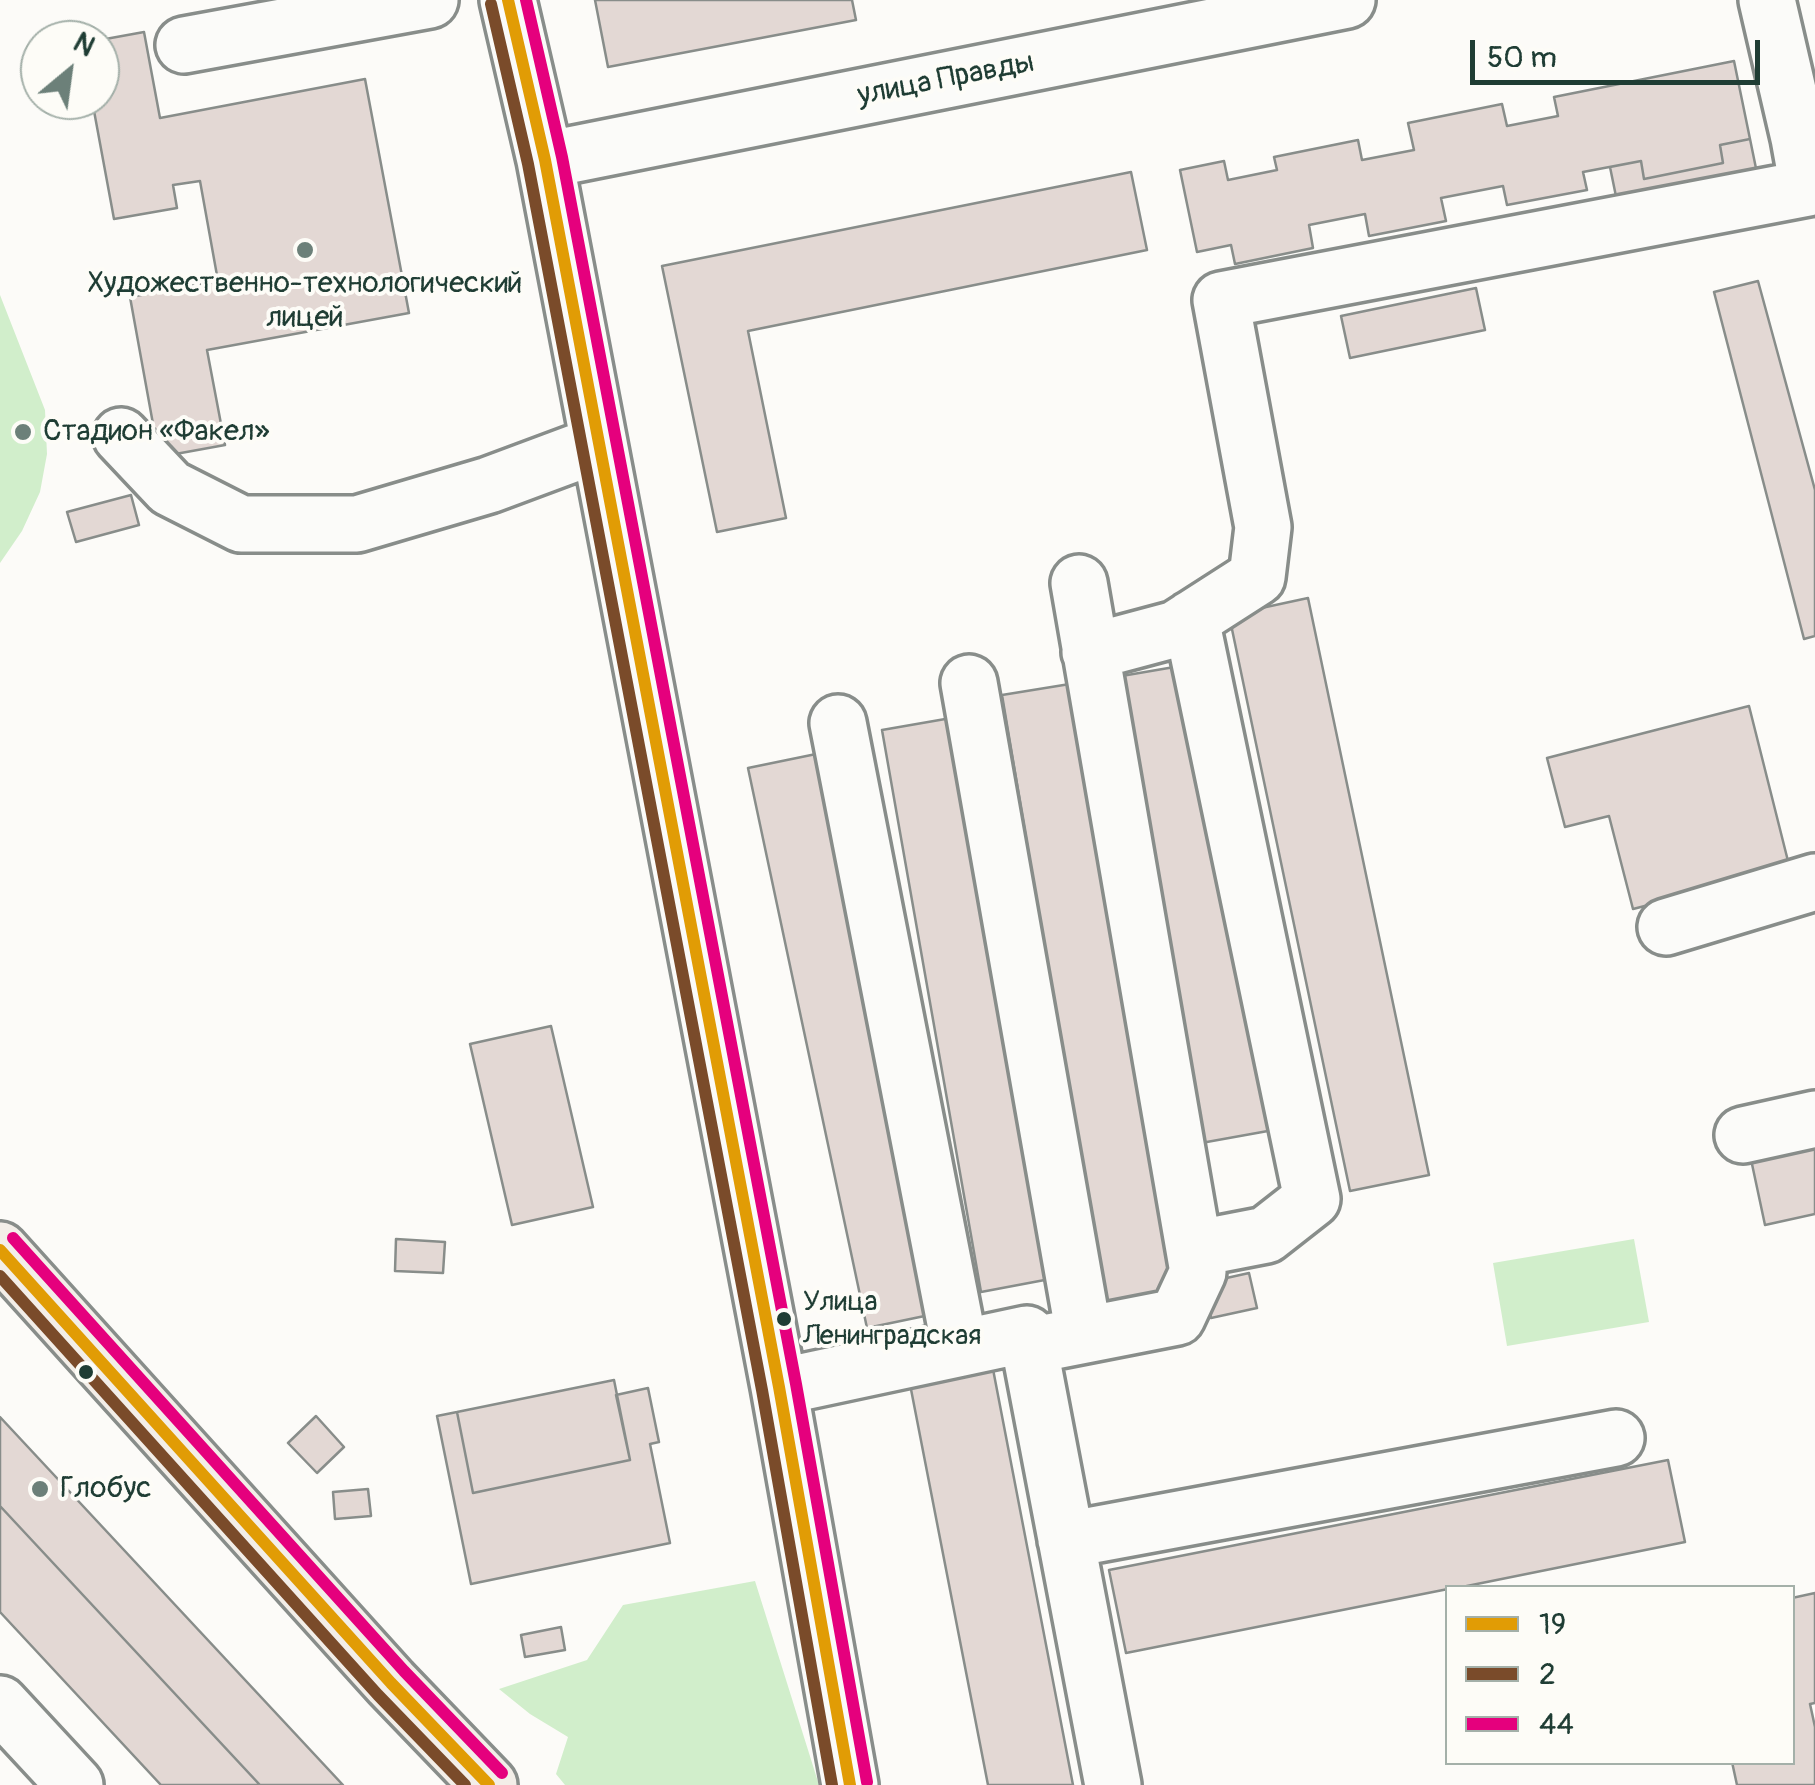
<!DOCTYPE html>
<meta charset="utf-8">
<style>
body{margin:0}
#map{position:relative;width:1815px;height:1785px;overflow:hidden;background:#fcfbf8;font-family:Pangolin,sans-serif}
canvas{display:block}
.legend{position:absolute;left:1445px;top:1585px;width:350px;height:180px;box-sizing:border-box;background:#fdfcf7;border:2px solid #a4b0a9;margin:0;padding:12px 18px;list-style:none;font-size:30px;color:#1f3d34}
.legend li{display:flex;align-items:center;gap:20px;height:50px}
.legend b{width:50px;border:2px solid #a4b0a9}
.north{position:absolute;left:20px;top:20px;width:100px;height:100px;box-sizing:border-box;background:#fdfcf7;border:2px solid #a4b0a9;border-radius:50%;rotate:29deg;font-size:28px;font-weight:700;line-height:40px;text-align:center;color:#1f3d34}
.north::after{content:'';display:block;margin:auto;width:35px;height:45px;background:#6c8079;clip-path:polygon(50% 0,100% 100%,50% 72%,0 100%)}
.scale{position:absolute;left:1470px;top:40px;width:290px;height:45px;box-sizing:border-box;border:5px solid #1f3d34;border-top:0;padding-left:12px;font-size:30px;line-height:35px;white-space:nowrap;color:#1f3d34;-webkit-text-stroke:8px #fdfcf7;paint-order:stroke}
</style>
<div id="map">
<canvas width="1815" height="1785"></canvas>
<ul class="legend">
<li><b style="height:12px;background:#e19c05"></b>19</li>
<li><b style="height:12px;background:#7a4b2a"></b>2</li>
<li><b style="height:12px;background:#e5007d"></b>44</li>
</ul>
<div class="north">N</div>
<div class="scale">50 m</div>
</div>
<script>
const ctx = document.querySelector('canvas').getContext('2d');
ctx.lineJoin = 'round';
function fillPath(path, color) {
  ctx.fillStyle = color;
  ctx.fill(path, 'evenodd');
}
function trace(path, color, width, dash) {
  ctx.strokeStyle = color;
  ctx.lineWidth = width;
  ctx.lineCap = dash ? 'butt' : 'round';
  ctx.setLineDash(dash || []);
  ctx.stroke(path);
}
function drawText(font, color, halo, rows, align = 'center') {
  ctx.font = font + ' Pangolin,sans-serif';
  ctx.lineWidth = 8;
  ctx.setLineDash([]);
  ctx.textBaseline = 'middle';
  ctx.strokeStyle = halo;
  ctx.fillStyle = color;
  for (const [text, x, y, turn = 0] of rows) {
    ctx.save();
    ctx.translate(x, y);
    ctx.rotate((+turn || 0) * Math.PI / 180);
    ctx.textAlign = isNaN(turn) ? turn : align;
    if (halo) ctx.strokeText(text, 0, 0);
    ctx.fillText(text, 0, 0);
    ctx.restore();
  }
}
fillPath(new Path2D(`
 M0,295L45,410L47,454L40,492L22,531L0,563Z
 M1634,1239L1649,1322L1507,1346L1493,1263Z
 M755,1581L819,1785H565L556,1774L568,1737L530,1714L499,1689L587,1660L623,1605Z`), '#d1eecb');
const building = new Path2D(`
 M595,0H852L856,20L608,67Z
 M144,32L160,118L365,79L409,313L207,350L225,445L159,457L130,297L218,281L200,181L173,185L177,208L114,219L92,100H100V40Z
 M1734,61L1750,139L1720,145L1723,163L1644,179L1641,161L1583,172L1587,190L1507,205L1503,186L1441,198L1446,221L1369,236L1365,214L1309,225L1313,248L1235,264L1231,245L1197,252L1180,170L1224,161L1228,180L1277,170L1274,157L1358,140L1362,160L1414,150L1408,123L1502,104L1507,126L1558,116L1554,97Z
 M1750,139L1759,183L1619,211L1610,167L1641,161L1644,179L1723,163L1720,145Z
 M1131,172L1147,250L748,331L786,518L717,532L662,266Z
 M1758,281L1815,490V636L1804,639L1714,292Z
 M1476,288L1485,330L1350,358L1341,316Z
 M131,495L139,525L76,542L67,512Z
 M1308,598L1429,1175L1350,1191L1229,615Z
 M1192,664L1279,1129L1179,1147L1104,679Z
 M1076,683L1177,1291L1104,1302L1002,695Z
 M1749,706L1790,869L1633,909L1609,816L1565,827L1547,758Z
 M951,718L1050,1279L981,1292L882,730Z
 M821,753L939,1313L867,1328L748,768Z
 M551,1026L593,1207L512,1225L470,1044Z
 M1815,1135V1214L1765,1225L1749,1150Z
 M396,1239L445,1242L443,1273L395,1271Z
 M1249,1273L1257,1308L1211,1318L1204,1283Z
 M992,1364L1073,1785H988L909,1379Z
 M614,1380L630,1460L473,1493L457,1412Z
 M648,1388L659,1442L650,1444L670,1543L471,1584L437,1416L457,1412L473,1493L630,1460L616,1395Z
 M316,1416L344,1447L317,1473L288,1443Z
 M0,1417L343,1785H260L0,1506Z
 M1668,1460L1685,1542L1457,1588H1448V1589L1126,1653L1109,1570Z
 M368,1489L371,1516L335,1519L333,1492Z
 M0,1506L260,1785H161L0,1612Z
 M1815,1593V1703L1810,1704L1815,1727V1785H1737L1732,1762H1792V1598Z
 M561,1627L565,1650L525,1657L521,1635Z`);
fillPath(building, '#e3d8d4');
trace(building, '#888d8a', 2.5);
const minor = new Path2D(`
 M508,0L545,160L779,1387L850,1785
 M1767,0L1799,138L1815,134
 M184,45L430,0
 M545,160L1347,0
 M121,436L170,488L241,524H357L489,485L599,444
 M1191,619L1312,1199L1266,1235L1194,1249
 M1090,652L1176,629L1257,577L1263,527L1221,300L1808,188L1799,138
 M969,683L1084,1335
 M838,723L960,1348
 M1666,927L1815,882
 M1743,1135L1815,1119
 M1029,1346L1177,1317L1198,1272L1079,583
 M779,1387L1027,1334L1113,1785
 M1066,1540L1616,1438
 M0,1704L75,1785`);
const major = new Path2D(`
 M0,1250L391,1683L489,1785`);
trace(minor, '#888d8a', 62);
trace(major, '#888d8a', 62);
trace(minor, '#fbfbf9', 55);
trace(major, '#f3eee8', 55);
trace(new Path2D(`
 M508,0L545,160L779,1387L850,1785
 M0,1250L391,1683L489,1785`), '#e19c05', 12);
trace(new Path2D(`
 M491,4L528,164L762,1390L832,1785
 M0,1276L378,1695L465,1785`), '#7a4b2a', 12);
trace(new Path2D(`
 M526,0L562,157L796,1384L867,1782
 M13,1238L404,1671L502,1773`), '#e5007d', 12);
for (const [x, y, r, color] of [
 [305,250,10,"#6c8079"],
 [23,432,10,"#6c8079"],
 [784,1319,9,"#1f3d34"],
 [86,1372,9,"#1f3d34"],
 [40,1489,10,"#6c8079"]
]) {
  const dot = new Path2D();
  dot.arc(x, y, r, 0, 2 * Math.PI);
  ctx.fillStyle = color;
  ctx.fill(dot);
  trace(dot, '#fdfcf7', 4);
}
drawText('28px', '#1f3d34', '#fdfcf7', [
 ["Улица",803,1303],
 ["Ленинградская",803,1337]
], 'left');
drawText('30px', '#1f3d34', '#fdfcf7', [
 ["улица Правды",946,80,-11]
]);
drawText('30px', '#1f3d34', '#fdfcf7', [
 ["Художественно-технологический",305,284,"center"],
 ["лицей",305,318,"center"],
 ["Стадион «Факел»",43,432],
 ["Глобус",60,1489]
], 'left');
</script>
